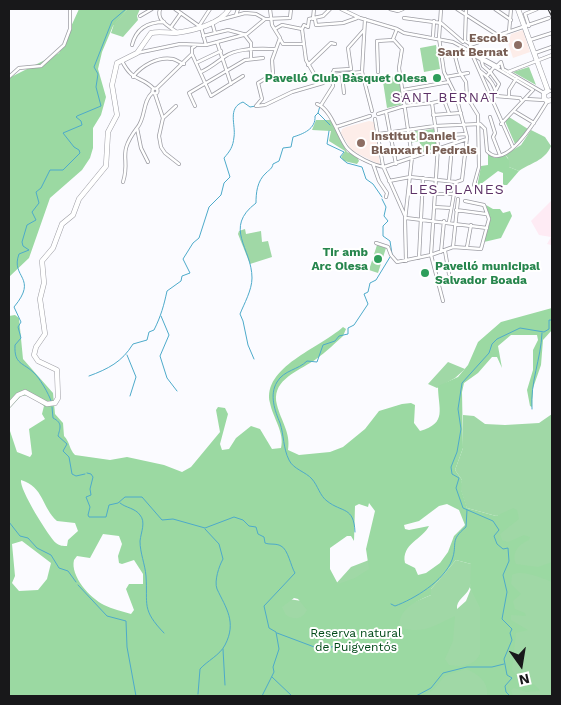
<!DOCTYPE html>
<meta charset="utf-8">
<style>
body{margin:0}
#map{position:relative;width:561px;height:705px;overflow:hidden;background:#fbfbff;font-family:"Work Sans",sans-serif}
canvas{display:block}
.frame{position:absolute;inset:0;border:10px solid #18181a;pointer-events:none}
.north{position:absolute;left:496px;top:640px;width:50px;height:50px;-webkit-text-stroke:4px #fff;paint-order:stroke;rotate:167deg;font-size:14px;font-weight:700;line-height:20px;text-align:center;color:#18181a}
.north::after{content:'';display:block;margin:auto;width:18px;height:22px;background:#18181a;clip-path:polygon(50% 0,100% 100%,50% 72%,0 100%)}
</style>
<div id="map">
<canvas width="561" height="705"></canvas>
<div class="frame"></div>
<div class="north">N</div>
</div>
<script>
const ctx = document.querySelector('canvas').getContext('2d');
ctx.lineJoin = 'round';
function fillPath(path, color) {
  ctx.fillStyle = color;
  ctx.fill(path, 'evenodd');
}
function trace(path, color, width, dash) {
  ctx.strokeStyle = color;
  ctx.lineWidth = width;
  ctx.lineCap = dash ? 'butt' : 'round';
  ctx.setLineDash(dash || []);
  ctx.stroke(path);
}
function drawText(font, color, halo, rows, align = 'center') {
  ctx.font = font + ' "Work Sans",sans-serif';
  ctx.lineWidth = 4;
  ctx.setLineDash([]);
  ctx.textBaseline = 'middle';
  ctx.strokeStyle = halo;
  ctx.fillStyle = color;
  for (const [text, x, y, turn = 0] of rows) {
    ctx.save();
    ctx.translate(x, y);
    ctx.rotate((+turn || 0) * Math.PI / 180);
    ctx.textAlign = isNaN(turn) ? turn : align;
    if (halo) ctx.strokeText(text, 0, 0);
    ctx.fillText(text, 0, 0);
    ctx.restore();
  }
}
fillPath(new Path2D(`
 M552,200V251L551,245L547,244L551,237L539,235L531,221Z`), '#feebf4');
fillPath(new Path2D(`
 M523,30L530,52L513,58L508,43L511,34Z
 M369,121L374,122L380,165L351,150L341,133L342,129L346,127Z`), '#fdede9');
fillPath(new Path2D(`
 M128,9H140L137,16L138,20L123,37L111,33L114,24Z
 M436,45L440,69L424,72L420,48Z
 M529,67L536,85L513,72Z
 M382,75L401,78L403,104L387,108Z
 M509,117L528,129L518,143L515,144L505,121Z
 M316,120H331L347,152L357,156L359,161L357,164L344,161L341,157L345,151L329,141L331,131L312,130Z
 M434,129L437,147L424,153L419,141L410,143L408,132Z
 M531,130L545,137L551,146C545,161 530,163 519,171L509,167L508,158L505,155L521,145Z
 M245,229L246,234L261,231L262,242L268,241L272,257L250,264L238,234L239,231Z
 M377,245L386,248L378,273L369,270Z
 M448,362L465,369L455,378L437,388L428,384Z
 M552,414V696H73L9,611L90,632L275,597L302,601L333,587L351,567L369,560L412,603L431,595V589L456,560L471,564C471,571 473,583 469,589C466,596 456,600 457,609L466,601L485,554L506,513L496,516L467,508L466,506L460,487L462,480L455,470L463,448V415L474,416L485,424L505,425L539,423Z`), '#a0d8a6');
fillPath(new Path2D(`
 M79,9H128L113,26L102,52L98,69L106,97L101,115L93,128V148L90,158L82,170L50,198L29,258L9,277V78L59,53Z
 M488,154L495,158L505,155L509,160V167L519,171L507,185H503V173L498,171L477,187L481,166L488,165Z
 M486,205L493,209H500L503,213L510,211L512,216L501,238L484,242L490,218Z
 M552,308V330L543,340L541,365L533,388L532,407L530,406L527,390L533,370V350L538,340L537,335H511L498,346L502,368L497,357H492L478,373L464,383L462,392L463,448L455,470L462,480L461,489L467,508L496,516L513,508L517,510L519,519L500,534L502,540L508,542L524,535L530,537L529,540C519,544 511,553 516,564L538,567L552,562V582C541,578 522,569 512,575L511,584L521,594L513,601L515,609L525,613L526,616L511,615V620L528,630L516,633L512,670C519,681 535,680 540,691L526,692L514,688L511,690L513,696H487C489,682 478,674 466,669L445,676L432,691L422,696H9V428L17,452L30,457L32,454L29,429L45,419L42,414L44,406L29,395L21,396L9,409V316L15,315L19,318L23,359L53,393L55,414L63,423L64,436C70,442 69,449 75,455L110,460L127,457L164,465L182,472L191,467L220,432L216,410L218,407L225,408L228,414L220,444L222,450L229,449L236,438L251,426L260,429L272,449L281,448C285,433 273,418 270,403C262,367 320,348 343,327L346,329L343,336C333,345 322,356 310,363C294,373 271,382 277,405C281,421 291,433 288,450L299,455L330,452L343,447L365,429L379,411L402,404L411,403L415,405L414,423L420,431C448,423 438,409 438,386L458,377L468,365L478,342L501,322ZM21,480C44,487 42,508 57,521L75,523L78,531L68,540L67,546C63,546 60,546 56,543C49,537 19,489 21,480ZM369,503L375,511L366,549L369,569L355,578L338,584L330,569V548L347,536H351L354,541L355,506L359,504L368,507ZM447,504L459,510L465,525L454,536L448,552L440,563L426,573L418,575L415,568L405,563C401,544 423,539 429,526L409,530L405,529L404,525L419,521L439,506ZM103,534L119,536L122,544L118,556L119,563L122,564L134,560L143,574V584H129L126,589L134,610L131,614C122,611 112,609 104,605C90,598 70,576 74,560L77,556L90,558ZM22,541L51,563L47,579L38,590L19,591L12,583L15,576L12,544ZM456,560L471,564L470,588L480,608V654C475,666 460,667 449,665L445,659L453,641L455,616C433,626 423,635 399,627C400,607 415,602 431,595V589ZM294,598L298,599L307,610C302,620 294,620 286,615L282,607Z`), '#9bd9a2');
trace(new Path2D(`
 M320,106L318,113L330,125
 M329,131L327,144L344,152L340,157L347,163L362,167L366,179L373,184L382,197
 M382,199L386,207L384,216L388,221L383,226V236L390,241L392,254
 M161,316L169,335L160,356L167,378L177,391
 M127,355L136,377L130,396
 M254,359L248,345L243,321L240,314C244,304 252,290 252,278C252,248 223,228 256,203C256,193 257,181 266,173C270,169 272,169 273,164L279,161L283,148L291,147L293,137C303,134 316,129 315,116L318,113
 M89,376C108,369 122,362 133,344L147,340L149,332L154,330C161,316 164,305 167,291L181,281L182,276L190,273L183,259L193,243L199,238L209,207L221,195L224,183L230,177L224,158C230,151 233,147 234,137C236,125 227,108 243,102L250,107L256,106
 M51,401C49,394 39,377 34,373C23,362 14,365 15,345L21,338L18,327L21,322L14,307C39,277 10,278 19,254L29,250L23,246L22,242L27,225L36,220L32,212L39,203L36,192L41,188L50,170H63L80,153L79,150L74,147L63,133L82,125L81,121L76,117L77,116L101,106L96,87L98,74L94,67L112,21L126,9
 M52,407L53,418C63,423 60,428 58,436L67,444L63,451L69,457L72,474L76,476L85,474
 M532,409C530,382 541,359 542,333
 M87,473L91,474L93,477L90,489L91,495L86,497L90,507L88,515L89,517H106L109,505L118,503L125,497H142L162,520L173,519L205,528L234,517L243,520L249,526L256,527L258,534L264,537L265,543C270,545 276,543 281,546C288,549 291,567 295,573L264,606L269,628L276,632L279,649L273,667L274,672L262,696
 M120,503C126,508 135,508 140,515C146,522 141,532 140,541C140,553 145,564 146,576C148,605 141,609 164,633
 M9,522L20,536L28,538L37,548L51,555L59,568L68,571L76,582
 M355,532C354,506 342,513 327,501C320,496 318,486 312,479C306,472 293,469 289,460C283,448 284,435 280,423C275,411 269,395 277,382C284,370 298,370 307,361L317,362L323,345L335,341L339,336L348,334V328L354,325L368,304L364,294L368,292L370,283L376,280L390,257
 M78,585L107,616L126,621L127,647L136,696
 M391,604L395,606C414,599 444,581 452,560C458,543 449,541 466,527L467,510
 M277,633L317,648L324,649L335,646
 M223,649L225,685
 M272,677L292,696
 M198,694L200,669C207,661 220,655 225,645C237,622 226,608 217,589C214,581 219,566 223,559L219,544L205,529
 M416,696L431,688L443,673L467,667H492L504,664
 M510,696L506,692L505,686L512,678L507,675L504,659L512,640L510,633L512,629L502,619L507,592L503,575L509,561L508,548L503,549L497,544L494,536L499,530L493,521L463,508L456,488L459,478L452,474L451,467L457,452L461,429L458,409L462,383L489,353L492,344L497,339L520,328L544,332L549,329V320H552`), '#4daaca', 1);
const street = new Path2D(`
 M160,9C156,21 169,26 178,33
 M175,9L199,26L210,9
 M341,9L360,18L397,29L404,33L453,42L499,67
 M390,9L398,11L403,9
 M457,9L499,36
 M495,9L511,20
 M236,15L238,9
 M140,16L152,9
 M404,18L441,23L463,42
 M313,19L314,9
 M315,19L316,25L343,23L357,18
 M365,19L362,72L372,111
 M219,20L245,13L256,14L265,19L290,18L291,9
 M212,22L215,33
 M529,26L525,14L537,9
 M171,27L181,13
 M201,27L206,45
 M275,29L282,25L302,29
 M397,29L393,39L402,49L399,68L412,157L405,220L406,261
 M509,32L511,9
 M244,34L251,43V58
 M203,36L228,30L243,34
 M433,36L434,21
 M280,39L283,44H304
 M530,40L552,33
 M465,41L470,44L472,54L513,147
 M465,41L466,9
 M217,42L231,84
 M132,45C136,29 148,22 164,22
 M470,45L549,18
 M195,46L192,48V54L211,96L243,76
 M137,53L180,44L206,45L247,34L265,19
 M535,53L552,47
 M442,55L455,56L459,71L466,82L467,97L478,115L479,167L474,185
 M473,55L498,69
 M481,59L483,66L491,73L499,84L496,90
 M122,61C133,83 141,75 154,89
 M198,62L221,51
 M308,65L331,43L335,44
 M498,65L501,62L503,69L544,93
 M498,69L533,90L501,124
 M480,71C488,77 496,86 496,96L520,98L522,101
 M201,72C210,68 217,62 224,57C238,47 260,49 276,49
 M378,72L377,41L393,40
 M508,72L552,55
 M332,75L362,72
 M342,75L344,93
 M487,76L494,67
 M9,77L19,68L41,66L64,45L70,29V9
 M133,77C141,66 158,56 173,59C177,60 180,63 184,64
 M446,77L468,73
 M320,84L306,60L302,29L304,25L308,27L309,19L323,16L330,9
 M152.5 91a2.5 2.5 0 1 1 5 0a2.5 2.5 0 1 1-5 0Z
 M156,89L192,54
 M403,90L449,82
 M551,91L552,90
 M155,94L163,118L159,136L161,147L165,153L179,164
 M509,97V90L516,79
 M526,99L544,100
 M444,100L449,113
 M432,103L438,146L431,255L443,301
 M317,104C332,109 339,140 348,149C356,157 373,165 384,167L467,139
 M321,105L333,86L332,75
 M195,106L189,93L245,60L263,58
 M256,106L265,105L292,92L323,83L332,75L334,70L351,69L348,48L364,30
 M256,106L262,99L258,83L273,74L272,60L280,38L272,25L270,9
 M514,111L534,123
 M386,112L396,164
 M378,114L404,106L432,103L466,95
 M433,115L461,113
 M490,117L495,133L493,137L500,155
 M163,118L176,106
 M375,119L383,166L406,218
 M336,127L370,116
 M379,134L435,126L480,124L485,129L487,151C506,173 539,115 547,102
 M436,136L466,134
 M148,162L141,148L137,128C146,118 142,102 152,93
 M373,164L379,181L387,193L386,197
 M449,180L452,145
 M389,181L410,177L456,182L462,180L467,137L456,96L444,72L439,38L441,9
 M123,182C131,157 116,156 137,128
 M435,194H453
 M434,207L451,208
 M456,210L486,214
 M406,218L487,228
 M449,222L456,182
 M376,243L388,247L391,255L397,262L431,255L453,247L481,249L489,219L484,205L465,201
 M453,247L458,199
 M467,247L471,225
 M445,251L449,274
 M441,252L444,221
 M419,258L423,178`);
const secondary = new Path2D(`
 M518,9L548,91
 M548,91L544,93V98L547,101L552,100
 M9,405L18,395L25,392L47,404L55,403L58,398L57,370L38,361L34,355L36,347L45,334L40,299L44,283L42,261L53,248L62,224L73,215L79,199L106,166L108,132L117,115L112,85L117,63L137,53L151,33C159,31 167,33 175,33C192,31 221,24 229,9`);
trace(street, '#9d9da4', 4);
trace(secondary, '#9d9da4', 5.5);
trace(street, '#fff', 2.5);
trace(secondary, '#fff', 4.5);
const rail = new Path2D(`
 M549,9L552,15`);
trace(rail, '#414144', 3);
trace(rail, '#fff', 1, [4]);
for (const [x, y, r, color] of [
 [518,45,5,"#8d6e63"],
 [437,78,5,"#2e9e5b"],
 [361,143,5,"#8d6e63"],
 [378,259,5,"#2e9e5b"],
 [425,273,5,"#2e9e5b"]
]) {
  const dot = new Path2D();
  dot.arc(x, y, r, 0, 2 * Math.PI);
  ctx.fillStyle = color;
  ctx.fill(dot);
  trace(dot, '#fff', 2);
}
drawText('bold 12px', '#785e54', '#fff', [
 ["Escola",508,38],
 ["Sant Bernat",508,52],
 ["Institut Daniel",371,136,"left"],
 ["Blanxart i Pedrals",371,150,"left"]
], 'right');
drawText('bold 12px', '#27864d', '#fff', [
 ["Pavelló Club Bàsquet Olesa",427,78],
 ["Tir amb",368,252],
 ["Arc Olesa",368,266],
 ["Pavelló municipal",435,266,"left"],
 ["Salvador Boada",435,280,"left"]
], 'right');
drawText('12px', '#014918', '#fff', [
 ["Reserva natural",356,633],
 ["de Puigventós",356,647]
]);
ctx.letterSpacing = '1px';
drawText('14px', '#5d3267', '#fff', [
 ["SANT BERNAT",445,98],
 ["LES PLANES",457,190]
]);
ctx.letterSpacing = '0px';
</script>
